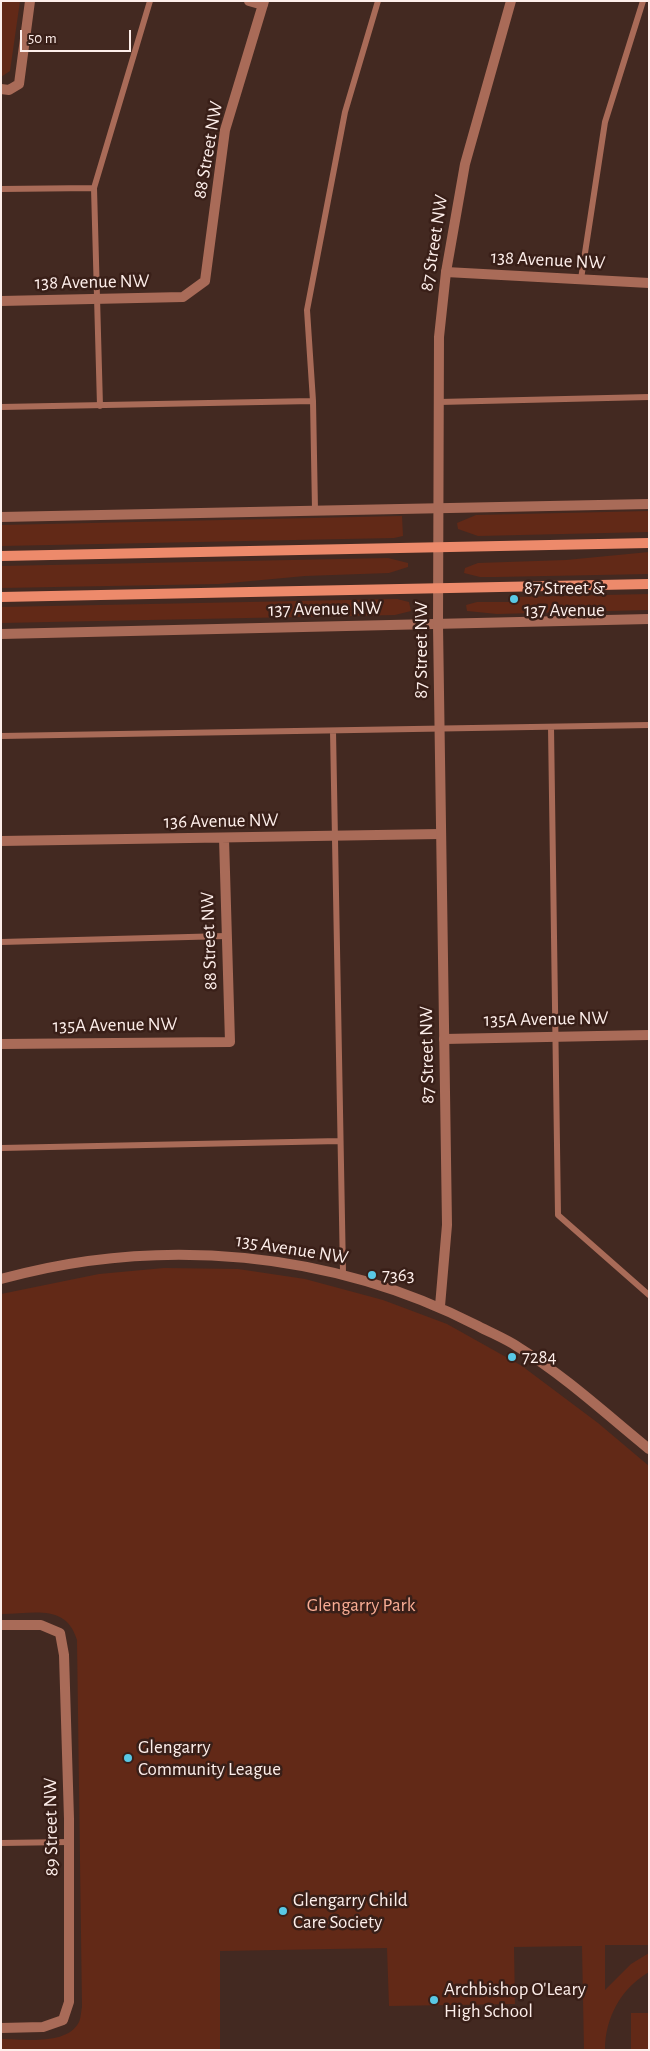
<!DOCTYPE html>
<style>
body{margin:0}
#map{position:relative;width:650px;height:2051px;overflow:hidden;background:#432921;font-family:"Alegreya Sans",sans-serif}
canvas{display:block}
.frame{position:absolute;inset:0;border:2px solid #fdeeea;pointer-events:none}
.scale{position:absolute;left:20px;top:30px;width:111px;height:22px;box-sizing:border-box;border:2px solid #fdeeea;border-top:0;padding-left:6px;font-size:15px;line-height:18px;white-space:nowrap;color:#fdeeea;-webkit-text-stroke:4px #391f18;paint-order:stroke}
</style>
<div id="map">
<canvas width="650" height="2051"></canvas>
<div class="frame"></div>
<div class="scale">50 m</div>
</div>
<script>
const ctx = document.querySelector('canvas').getContext('2d');
ctx.lineJoin = 'round';
function fillPath(path, color) {
  ctx.fillStyle = color;
  ctx.fill(path, 'evenodd');
}
function trace(path, color, width, dash) {
  ctx.strokeStyle = color;
  ctx.lineWidth = width;
  ctx.lineCap = dash ? 'butt' : 'round';
  ctx.setLineDash(dash || []);
  ctx.stroke(path);
}
function drawText(font, color, halo, rows, align = 'center') {
  ctx.font = font + ' "Alegreya Sans",sans-serif';
  ctx.lineWidth = 5;
  ctx.setLineDash([]);
  ctx.textBaseline = 'middle';
  ctx.strokeStyle = halo;
  ctx.fillStyle = color;
  for (const [text, x, y, turn = 0] of rows) {
    ctx.save();
    ctx.translate(x, y);
    ctx.rotate((+turn || 0) * Math.PI / 180);
    ctx.textAlign = isNaN(turn) ? turn : align;
    if (halo) ctx.strokeText(text, 0, 0);
    ctx.fillText(text, 0, 0);
    ctx.restore();
  }
}
fillPath(new Path2D(`
 M1,1H20L10,71L1,77Z
 M649,511V532L478,536L458,529L457,523L476,515Z
 M402,516L403,536L394,538L1,546V525Z
 M649,552V574L496,577H480L464,573L465,568L478,563L566,560Z
 M388,558L408,563V567L389,573L305,576L219,584L1,588V566Z
 M649,594V610L497,614L467,611L466,605L477,602H513L514,597Z
 M397,599L409,602L411,611L395,615L1,623V607Z
 M164,1268L238,1269L305,1279L383,1300L447,1324L522,1366L598,1423L649,1466V1945H605V1990L631,1964L649,1953V1972C621,1988 605,2018 605,2050H584L582,1946L514,1947L515,2004L389,2006L387,1948L220,1951V2050H1V2039C23,2039 67,2046 79,2022C81,2018 81,2011 82,2007L77,1640C66,1603 33,1614 1,1614V1294L99,1274Z
 M631,2013H649V2050H631Z`), '#622917');
trace(new Path2D(`
 M94,188L100,406
 M1,189L94,188L150,1
 M581,279L605,122L643,1
 M439,402L649,397
 M1,407L313,401
 M315,510L313,401L307,310L345,112L378,1
 M551,727L558,1215L649,1295
 M333,731L343,1273
 M1,736L649,725
 M1,942L226,936
 M1,1148L340,1141
 M1,1843L69,1842`), '#a96b58', 6);
trace(new Path2D(`
 M249,1L263,5
 M1,89L9,90L19,84L30,1
 M446,272L649,283
 M1,301L183,297L205,281L225,130L264,1
 M1,517L649,504
 M1,634L649,619
 M1,841L440,834
 M444,1039L649,1035
 M1,1044L230,1042L224,838
 M1,1625H41L60,1633L64,1655L69,1819V2002L63,2020L43,2027L1,2028`), '#a96b58', 10);
trace(new Path2D(`
 M1,1279C160,1235 332,1251 478,1326C491,1333 506,1339 518,1347C565,1376 606,1414 649,1449
 M440,1306L447,1225L438,625L439,337L446,272L465,164L511,1`), '#a96b58', 10);
trace(new Path2D(`
 M1,556L649,543
 M1,597L649,584`), '#ed8a6b', 10);
for (const [x, y, r, color] of [
 [514,599,5,"#59c8e5"],
 [372,1275,5,"#59c8e5"],
 [512,1357,5,"#59c8e5"],
 [128,1758,5,"#59c8e5"],
 [283,1911,5,"#59c8e5"],
 [434,2000,5,"#59c8e5"]
]) {
  const dot = new Path2D();
  dot.arc(x, y, r, 0, 2 * Math.PI);
  ctx.fillStyle = color;
  ctx.fill(dot);
  trace(dot, '#391f18', 2);
}
drawText('19px', '#fdeeea', '#391f18', [
 ["88 Street NW",208,150,-80],
 ["87 Street NW",434,243,-81],
 ["138 Avenue NW",548,260,3],
 ["138 Avenue NW",92,282,-1],
 ["137 Avenue NW",325,609,-1],
 ["87 Street NW",421,650,-90],
 ["136 Avenue NW",221,821,-1],
 ["88 Street NW",209,941,-92],
 ["135A Avenue NW",546,1019,-1],
 ["135A Avenue NW",115,1025,-1],
 ["87 Street NW",427,1055,-91],
 ["135 Avenue NW",292,1249,9],
 ["89 Street NW",51,1827,-91]
]);
drawText('19px', '#fdeeea', '#391f18', [
 ["87 Street &",524,588],
 ["137 Avenue",524,610],
 ["7363",382,1275],
 ["7284",522,1357],
 ["Glengarry",138,1747],
 ["Community League",138,1769],
 ["Glengarry Child",293,1900],
 ["Care Society",293,1922],
 ["Archbishop O'Leary",444,1989],
 ["High School",444,2011]
], 'left');
drawText('19px', '#f9ad95', '#391f18', [
 ["Glengarry Park",361,1605]
]);
</script>
